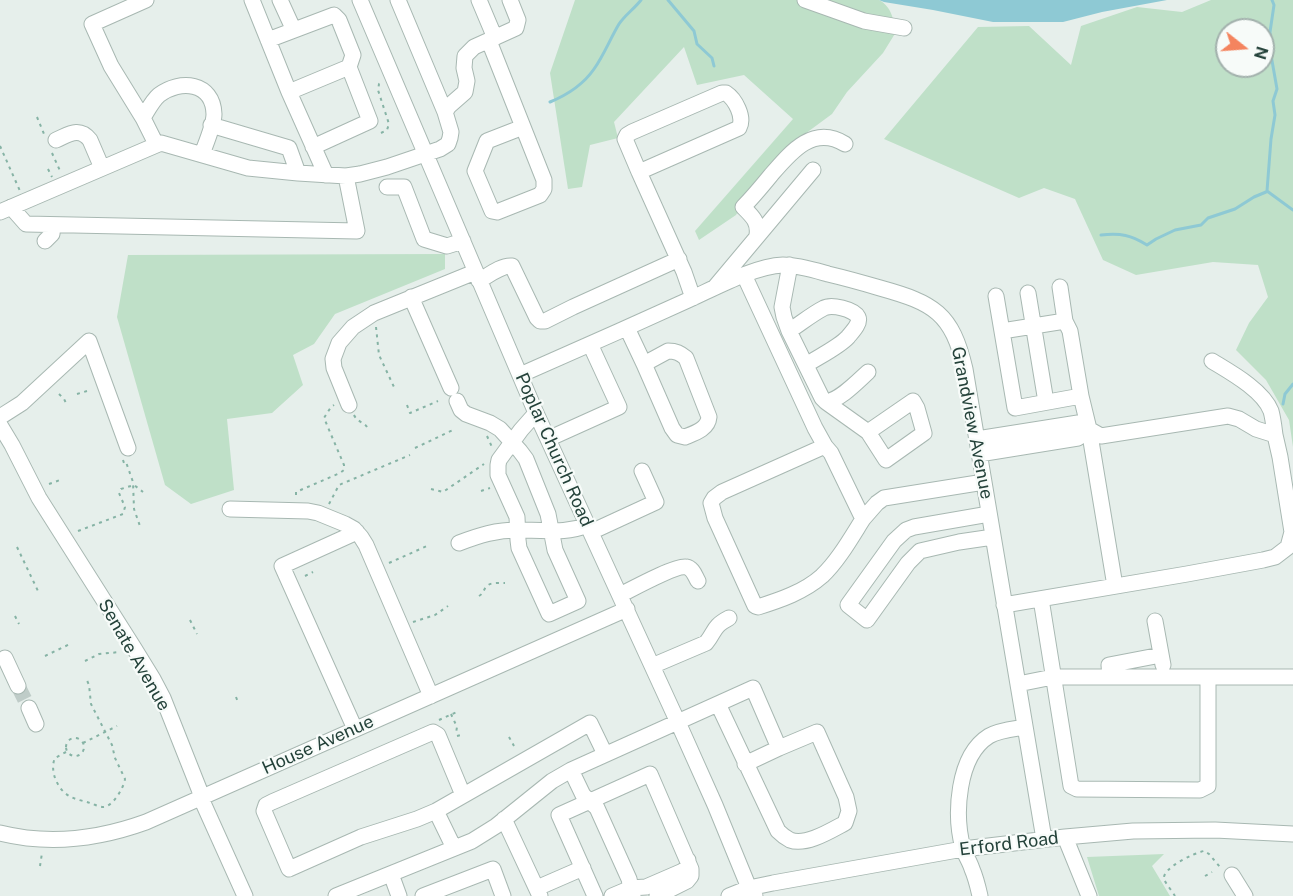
<!DOCTYPE html>
<style>
body{margin:0}
#map{position:relative;width:1293px;height:896px;overflow:hidden;background:#e6efeb;font-family:"Public Sans",sans-serif}
canvas{display:block}
.north{position:absolute;left:1215px;top:18px;width:60px;height:60px;box-sizing:border-box;background:#f7fbf9;border:2px solid #a3b1ad;border-radius:50%;rotate:107deg;font-size:16px;font-weight:700;line-height:24px;text-align:center;color:#24423a}
.north::after{content:'';display:block;margin:auto;width:21px;height:27px;background:#f4845f;clip-path:polygon(50% 0,100% 100%,50% 72%,0 100%)}
</style>
<div id="map">
<canvas width="1293" height="896"></canvas>
<div class="north">N</div>
</div>
<script>
const ctx = document.querySelector('canvas').getContext('2d');
ctx.lineJoin = 'round';
function fillPath(path, color) {
  ctx.fillStyle = color;
  ctx.fill(path, 'evenodd');
}
function trace(path, color, width, dash) {
  ctx.strokeStyle = color;
  ctx.lineWidth = width;
  ctx.lineCap = dash ? 'butt' : 'round';
  ctx.setLineDash(dash || []);
  ctx.stroke(path);
}
function drawText(font, color, halo, rows, align = 'center') {
  ctx.font = font + ' "Public Sans",sans-serif';
  ctx.lineWidth = 4.5;
  ctx.setLineDash([]);
  ctx.textBaseline = 'middle';
  ctx.strokeStyle = halo;
  ctx.fillStyle = color;
  for (const [text, x, y, turn = 0] of rows) {
    ctx.save();
    ctx.translate(x, y);
    ctx.rotate((+turn || 0) * Math.PI / 180);
    ctx.textAlign = isNaN(turn) ? turn : align;
    if (halo) ctx.strokeText(text, 0, 0);
    ctx.fillText(text, 0, 0);
    ctx.restore();
  }
}
fillPath(new Path2D(`
 M575,0H879C892,7 893,19 896,32L883,53L847,92L832,114L794,142L745,199L736,215L699,240L695,231L793,119L744,75L697,85L684,47L614,122L618,138L590,145L582,187L568,189L550,73Z
 M1211,0H1293V447L1289,420L1266,380L1236,350L1249,323L1268,297L1258,265L1213,262L1136,275L1103,260L1075,199L1044,188L1019,198L884,139L978,27L1029,26L1071,65L1081,26L1137,7L1182,12ZM1227,30H1263V66H1227Z
 M445,254V269L335,314L314,344L293,355L303,385L272,413L227,419L234,490L191,504L165,485L117,317L128,255Z
 M1164,854L1152,866L1170,896H1099L1087,857Z`), '#bfe0c8');
fillPath(new Path2D(`
 M879,0H1167L1102,12L1063,22H993L933,10L884,2Z`), '#8ec9d4');
trace(new Path2D(`
 M668,0L694,31L697,44L712,58L714,66
 M550,102C567,95 583,85 594,69C604,55 610,39 619,24C625,15 634,9 641,0
 M1267,191L1271,139L1275,115L1273,101L1277,89L1271,55L1270,32L1274,5L1272,0
 M1267,191L1293,210
 M1101,235C1121,233 1131,235 1147,245L1156,239L1175,230L1201,225L1208,218L1235,209L1254,197L1266,192
 M1283,404L1285,394L1293,384`), '#8ec9d4', 3);
trace(new Path2D(`
 M18,686L29,708`), '#bfccc8', 15, [15, 8]);
const minor = new Path2D(`
 M146,0L92,24L111,66L143,118L156,144
 M252,0L289,92L326,175
 M280,0L291,24V31
 M360,0L536,413L681,729L715,805L749,888L755,896
 M479,0L495,38
 M805,0L864,21L904,28
 M268,40L334,15L339,20L353,55L349,67
 M489,41L544,180V189L540,195L497,212L492,211L475,171L487,141L523,127
 M289,92L349,67L370,121L313,147
 M722,93H726C735,99 745,117 739,128L639,172L625,139L627,135L632,132Z
 M445,112L449,106L465,92L467,81L464,68L465,56L474,47L516,28L518,20L510,0
 M143,118C148,110 152,101 159,95C180,79 213,82 214,114C214,125 206,143 202,154
 M211,125L289,148L298,173
 M56,140C68,135 79,126 90,140L102,168
 M639,172L684,272L693,298
 M387,187H404L424,239L447,246L463,241
 M11,207L26,224L357,231L346,176
 M0,212L161,143L248,168L298,173L346,176L360,174L387,167L440,149L448,144L450,138L451,132L445,112L398,0
 M757,235C759,222 752,216 743,207C753,197 762,186 771,175C790,153 813,124 845,144
 M45,241L52,234L53,225
 M790,265L782,307L784,317L789,331L822,398L826,402C840,400 857,382 868,372
 M744,275L815,428L825,446L831,453L863,519C851,538 838,561 822,576C804,592 780,600 758,607L755,606L715,518L711,503L714,498L722,492L825,446
 M479,281C489,275 501,265 512,266L537,318L540,321H545L573,307L679,259
 M715,287L813,170
 M1060,287L1065,321L1070,331L1081,396L1089,429L1115,586
 M1028,293L1046,402
 M996,296L1015,408L1081,396
 M411,297L451,388
 M627,328L644,364
 M789,331C800,324 812,314 824,308C831,304 854,309 858,317C861,323 852,332 848,337C839,347 818,357 806,365
 M1002,331L1065,321
 M668,351C676,351 680,353 686,358L709,417C708,429 695,433 685,437L677,435L672,428L644,364Z
 M1212,361C1230,372 1263,390 1271,411C1273,418 1274,427 1275,435
 M520,375C575,351 631,326 686,301C713,289 754,266 783,265C798,265 814,270 828,274C845,278 863,283 880,288C934,303 952,313 965,369L1044,839
 M457,401L461,410L466,414L490,423L500,429L520,451L526,459L548,514L555,550L578,601L549,614L519,548L518,540L517,517L498,475V465L499,460L521,430L536,413
 M826,402L868,432L886,460L924,433L917,408L913,401L868,432
 M349,405L334,368L333,359L339,343L353,327L374,313L475,272
 M0,417L22,403L89,341L128,448
 M0,425L12,445L39,498L134,648L153,679L163,698L199,789L204,805L245,896
 M548,439L619,407L590,344
 M977,439L1078,423L1101,436L1228,416L1239,419L1256,429L1275,435L1280,457L1292,532L1288,547L1275,557L1263,560L1187,574L1004,605
 M979,454L1078,438L1089,429
 M230,509L308,511L318,513L345,524L354,529L361,537L366,545L431,696
 M989,514L914,527L906,530L894,541L848,605L867,620L908,563L920,551L959,542L993,537
 M863,519L877,503L884,498L984,482
 M591,532L656,502L642,471
 M459,543C480,535 496,530 518,530C545,529 562,535 588,525
 M620,595C632,589 676,565 686,567C693,568 695,576 698,581
 M1041,599L1071,786L1077,789L1200,790L1208,786V677
 M1155,621L1163,665
 M5,658L18,686
 M652,666L706,643C716,631 712,627 729,618
 M1110,677L1109,665L1161,655
 M1018,684L1053,677H1293
 M29,708L36,724
 M355,729L282,566L357,532
 M745,764L779,748
 M571,770L583,795L597,808L629,879L631,888L646,887L683,871L688,866V860
 M463,795L438,735L433,732L272,802L266,805L264,811L289,869L361,837L417,819L436,811L590,723L605,754
 M436,811L454,848
 M504,819L540,896
 M0,833C48,845 99,839 146,822L627,609
 M1065,837L1089,896
 M391,874L399,896
 M1232,875L1245,896
 M537,888L583,868
 M336,896L472,841L496,826L552,781L571,770L753,688L779,748L817,732L846,797L849,811L845,823C830,831 806,846 790,840C786,838 781,834 778,831L718,704
 M423,896L493,869L503,896
 M595,896L559,815L650,774L691,869V876L687,881L657,896
 M612,896L631,888L633,896
 M729,896L749,888L773,883L963,849L1065,837L1133,831L1215,830L1293,834
 M980,896C978,887 976,878 972,869C970,862 965,855 963,848C954,815 957,756 989,736C999,730 1013,729 1025,727`);
trace(minor, '#a8b8b2', 17);
trace(new Path2D(`
 M37,117L44,134
 M381,133L387,130L389,124L378,90L379,84L382,82
 M0,146L20,191
 M52,153L61,173
 M48,169L52,177
 M376,327L379,355L394,387
 M59,394L64,399L67,405
 M77,394L87,391
 M407,405L410,413L438,401
 M354,415C357,422 364,422 367,427
 M487,436L492,447
 M415,448L453,430
 M123,460L124,463L126,462L133,482L134,509L141,529
 M49,484L60,480
 M431,489L443,492L484,464
 M481,491L490,488
 M296,495V492L340,473L344,470V465L324,418L331,407L334,405
 M329,504L339,485L410,455
 M78,531L123,514L125,507L119,493L121,489L134,485L143,492
 M17,547L38,591
 M389,563L427,546
 M305,576L313,572
 M479,596C484,593 483,590 487,586C491,582 499,583 505,583
 M15,616L19,624
 M190,620L197,634
 M413,622L435,615L448,606
 M45,656L70,644
 M85,661L99,654L120,652
 M236,697L238,702
 M451,714L457,727L456,733
 M439,720L459,711
 M457,736L464,734
 M509,737L514,746
 M66 747a9 9 0 1 1 18 0a9 9 0 1 1-18 0Z
 M83,743L117,726
 M66,752L55,758C49,771 58,791 71,797C77,800 84,801 90,803C94,804 99,807 103,807C113,807 124,787 125,779L115,758L112,745L91,704L89,685L86,678
 M40,866L42,853
 M1205,876L1212,872
 M1175,896C1172,891 1166,884 1164,879C1162,868 1194,853 1204,851L1209,854L1220,867`), '#86b3a5', 2, [3, 4.5]);
trace(minor, '#fff', 15);
drawText('18px', '#24423a', '#f7fbf9', [
 ["Grandview Avenue",972,423,79],
 ["Poplar Church Road",554,450,66],
 ["Senate Avenue",134,655,60],
 ["House Avenue",318,745,-24],
 ["Erford Road",1009,844,-7]
]);
</script>
